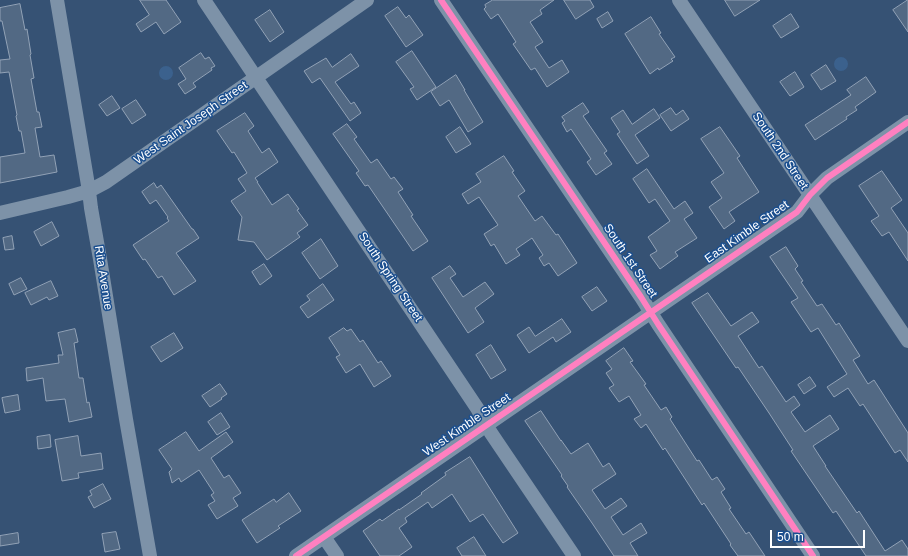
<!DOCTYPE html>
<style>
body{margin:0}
#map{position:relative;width:908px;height:556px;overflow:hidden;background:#365274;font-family:Helvetica,sans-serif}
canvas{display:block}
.scale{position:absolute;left:770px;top:530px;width:95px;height:18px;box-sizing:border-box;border:2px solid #fff;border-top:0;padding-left:5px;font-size:12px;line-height:14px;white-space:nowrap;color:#fff;-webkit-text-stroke:3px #1b4f8f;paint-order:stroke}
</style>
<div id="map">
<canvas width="908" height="556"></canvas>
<div class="scale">50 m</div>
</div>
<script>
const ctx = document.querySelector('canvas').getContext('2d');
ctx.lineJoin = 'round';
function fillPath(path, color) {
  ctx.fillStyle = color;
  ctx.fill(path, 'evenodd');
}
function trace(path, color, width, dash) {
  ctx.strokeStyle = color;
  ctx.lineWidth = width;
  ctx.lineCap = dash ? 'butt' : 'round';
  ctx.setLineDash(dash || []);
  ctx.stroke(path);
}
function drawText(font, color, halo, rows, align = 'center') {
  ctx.font = font + ' Helvetica,sans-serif';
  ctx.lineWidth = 3;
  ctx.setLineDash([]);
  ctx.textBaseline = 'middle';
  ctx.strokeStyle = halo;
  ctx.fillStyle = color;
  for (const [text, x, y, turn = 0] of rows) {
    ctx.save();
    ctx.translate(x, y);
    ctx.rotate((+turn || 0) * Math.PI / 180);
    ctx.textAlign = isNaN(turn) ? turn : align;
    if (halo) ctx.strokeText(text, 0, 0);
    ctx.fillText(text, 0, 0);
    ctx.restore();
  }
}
fillPath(new Path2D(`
 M834 64a7 7 0 1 1 14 0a7 7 0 1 1-14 0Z
 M159 73a7 7 0 1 1 14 0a7 7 0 1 1-14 0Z`), '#3b618d');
const building = new Path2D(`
 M140,0H166L181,22L164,34L156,22L141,32L136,24L149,15Z
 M493,0H554L540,10L542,14L530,22L543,42L535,47L549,68L562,60L569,72L547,87L535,68L531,70L513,44L516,42L498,14L491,19L484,9L486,7L485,5Z
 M564,0H590L594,7L576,19Z
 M725,0H760L735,16Z
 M908,0V32L893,10Z
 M20,4L25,30L27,29L31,54L30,55L34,78L31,79L37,112H39L42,127L35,128L40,157L54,155L57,172L0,183V157L25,153L21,131H19L16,116L17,115L9,72L0,73V60L10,59L2,21H0V8Z
 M398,7L406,18L409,15L423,35L406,47L385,16Z
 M270,10L284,32L270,42L255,20Z
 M608,12L613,21L602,28L597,19Z
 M791,14L799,27L781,38L773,26Z
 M651,17L661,33L659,34L675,57L671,59L673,61L659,70L658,68L650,74L625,34Z
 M412,51L436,87L417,100L410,89L414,87L396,62Z
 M201,53L205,59L209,57L215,66L211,68L212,70L193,83L196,87L185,94L178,84L186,79L179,68Z
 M351,54L359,66L335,82L351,104L354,102L361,113L350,121L320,78L312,83L304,71L326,58L332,67Z
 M826,65L836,81L821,90L811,75Z
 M795,72L804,87L790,96L780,82Z
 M456,75L465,90H464L483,122L468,132L449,100L440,106L431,92Z
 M866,77L876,92L855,107L857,110L846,117L847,119L815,140L805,125L851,95L847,90Z
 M112,96L120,108L107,116L99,105Z
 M136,100L146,115L132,124L122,109Z
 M583,103L589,112L583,116L607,151L604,153L612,164L596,175L587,162L591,159L571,129L567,132L562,123L565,121L562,117Z
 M671,108L676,115L683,110L689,119L671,131L660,115Z
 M654,109L660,118L635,135L649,156L637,164L617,134L620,132L611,118L623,110L632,124Z
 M245,113L254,126L248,131L262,153L269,148L278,162L255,178L258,182H257L272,205L288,194L299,209L297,210L308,225L297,233L300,237L267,260L254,242L238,240L242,217L231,201L246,191L238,179L247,173L234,152L232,153L217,131Z
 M347,124L357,137L354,139L371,163L377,159L391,179L394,177L403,189L398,192L413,215L411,216L428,241L413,251L368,185L365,186L356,173L359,171L333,134Z
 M460,127L471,144L456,153L446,137Z
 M720,127L740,156L737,158L759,192L729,212L735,221L724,229L709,207L722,198L711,182L724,173L701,139Z
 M504,156L514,171L512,172L525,191L518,196L535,221L542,216L556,235L558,234L577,263L558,276L549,263L544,266L539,258L543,255L532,238L516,249L520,255L506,264L494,244L491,246L484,234L498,225L479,197L468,204L462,194L481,182L476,174Z
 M647,169L674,209L685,201L693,213L684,219L697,238L675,252L678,256L660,269L650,255L657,251L648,237L670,221L655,199L649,203L633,179Z
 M882,171L902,200L891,208L908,233V261L889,232L882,236L871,221L879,216L859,186Z
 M154,183L157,188L161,185L192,229H193L199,238L176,253L196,281L174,295L162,276L158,278L145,259L143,260L133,245L169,221L167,218L168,217L156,200L150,204L142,192Z
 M52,222L59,236L41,246L34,232Z
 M12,236L14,249L5,250L3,238Z
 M321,239L338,266L320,279L302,253Z
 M786,247L798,266L795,269L803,281L801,282L817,306L822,304L836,325L839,323L860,356L853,360L868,384L874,380L908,433V462L900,450L895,453L863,404L860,406L848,388L834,397L827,387L847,374L818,328L811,332L791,302L798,298L770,257Z
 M264,264L272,276L260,285L252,272Z
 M450,266L456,274L450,278L463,297L485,282L494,294L475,308L484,322L468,333L432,278Z
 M21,278L27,289L14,295L9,284Z
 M51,281L58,296L49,300L47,297L31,305L25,293Z
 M323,284L334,300L308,318L300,307L310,300L307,296Z
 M597,287L607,301L592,311L582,297Z
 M708,293L731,326L752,312L759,322L738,336L759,368L762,366L786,402L794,396L800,405L791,412L805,432L830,415L839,429L813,446L826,466H825L857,513L859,511L885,551L902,540L908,549V556H866L836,511L833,513L791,451L793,450L769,413L738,367L736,368L692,303Z
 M562,319L571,332L556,342L553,337L529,353L517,335L529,327L535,336Z
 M344,328L347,331L351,329L360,342L363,340L378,363L381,361L391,376L374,387L360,364L346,373L336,357L340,355L329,338Z
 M75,329L78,342L74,343L79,378H83L87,403L89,402L92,417L69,422L65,399L46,401L43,378L27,381L26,368L59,363L58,355H63L58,333Z
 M174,333L183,348L161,362L151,347Z
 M491,345L506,370L491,379L476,355Z
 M624,348L633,361L630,362L646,384L644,385L661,410L666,407L672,417L670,419L697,461L699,460L712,480L717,477L725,489L721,492L731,508L729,509L746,534L749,532L765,556H738L730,545L731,544L704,503L702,505L665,448L663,450L646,424L641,428L634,419L641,415L629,396L619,402L609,388L614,385L606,373L612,369L606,361Z
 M810,377L816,386L804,394L798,385Z
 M220,384L227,394L221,398L222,399L210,407L202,396Z
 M18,395L20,410L5,413L2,398Z
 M541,411L561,441V440L571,454L588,443L603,467L609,463L616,474L592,490L605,509L621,498L627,506L611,517L623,535L641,523L647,533L630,543L638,556H614L592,523L567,487L568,486L561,476L562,475L525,421Z
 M221,413L230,427L217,435L208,422Z
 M186,432L199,451L226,432L233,442L211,458L224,478L229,475L241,493L233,498L238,506L217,519L208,505L215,501L211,495L214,493L199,470L181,482L179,478L172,483L169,472L172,469L159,450Z
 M50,435L51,447L38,449L37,437Z
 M78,436L81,456L101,453L103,469L78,473L79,478L62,481L55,440Z
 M470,457L518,533L503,543L483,514L470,522L452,494L432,508L428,502L405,518L407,522L399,528L412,547L399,556H380L363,531L380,519L382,521L399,509V510L422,494L421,493L446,475L445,473Z
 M103,484L111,499L94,508L88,497L92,495L90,491Z
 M289,493L301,511L278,526L280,528L257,543L242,520L274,499L276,502Z
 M116,532L120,549L105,552L102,534Z
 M18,533L19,543L0,546V536Z
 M474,537L486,556H462L457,548Z`);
fillPath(building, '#526984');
trace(building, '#92a2b6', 1);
trace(new Path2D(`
 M57,0L89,191L91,208L100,259L126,419L150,556
 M204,0L477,408L491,433L574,556
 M441,0L641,297L658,324L813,556
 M679,0L908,341
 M0,213L68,197L89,191L106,182L367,0
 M324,537L337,556
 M296,556L797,212L810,195L827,178L908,122`), '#7d92a8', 14);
trace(new Path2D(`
 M441,0L641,297L658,324L813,556
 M296,556L797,212L810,195L827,178L908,122`), '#ff80c0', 6);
drawText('12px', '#fff', '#1b4f8f', [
 ["West Saint Joseph Street",191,123,-35],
 ["South 2nd Street",780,151,56],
 ["East Kimble Street",747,232,-35],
 ["South 1st Street",630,261,56],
 ["South Spring Street",390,277,56],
 ["Rita Avenue",103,278,81],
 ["West Kimble Street",467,425,-34]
]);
</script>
